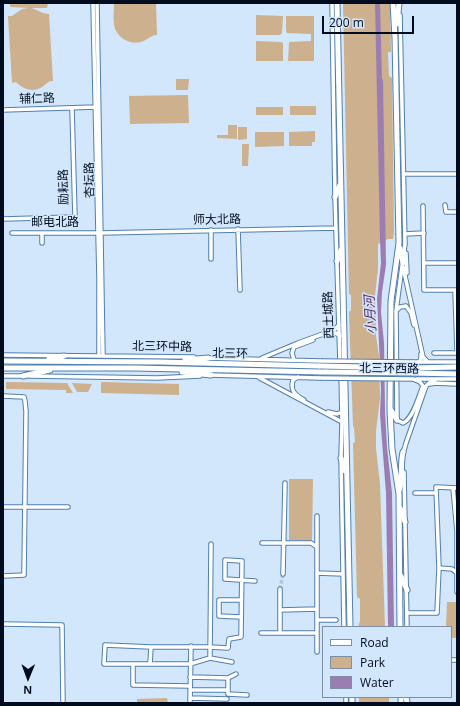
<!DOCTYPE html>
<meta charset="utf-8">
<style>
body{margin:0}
#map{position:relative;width:460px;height:706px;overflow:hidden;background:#d2e6fc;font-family:"Open Sans",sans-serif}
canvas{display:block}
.frame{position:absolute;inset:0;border:4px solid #000c1e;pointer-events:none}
.legend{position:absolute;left:322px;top:626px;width:130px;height:72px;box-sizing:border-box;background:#d2e6fc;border:1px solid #7e8fa3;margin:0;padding:5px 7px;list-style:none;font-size:12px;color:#000c1e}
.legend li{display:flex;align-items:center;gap:8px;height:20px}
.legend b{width:20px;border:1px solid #7e8fa3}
.north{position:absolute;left:8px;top:658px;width:40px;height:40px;-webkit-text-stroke:3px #d2e6fc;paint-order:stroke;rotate:181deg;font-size:11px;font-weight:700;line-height:16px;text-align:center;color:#000c1e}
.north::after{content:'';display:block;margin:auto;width:14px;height:18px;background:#000c1e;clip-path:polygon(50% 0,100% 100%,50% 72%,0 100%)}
.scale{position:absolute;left:322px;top:16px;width:92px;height:18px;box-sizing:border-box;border:2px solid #000c1e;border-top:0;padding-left:5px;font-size:12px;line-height:14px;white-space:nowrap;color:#000c1e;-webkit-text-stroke:3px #d2e6fc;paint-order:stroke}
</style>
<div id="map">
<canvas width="460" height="706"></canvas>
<div class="frame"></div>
<ul class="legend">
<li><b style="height:5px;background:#fff"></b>Road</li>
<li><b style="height:11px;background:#cdb08d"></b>Park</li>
<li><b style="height:11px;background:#9c7db1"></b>Water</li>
</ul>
<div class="north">N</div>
<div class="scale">200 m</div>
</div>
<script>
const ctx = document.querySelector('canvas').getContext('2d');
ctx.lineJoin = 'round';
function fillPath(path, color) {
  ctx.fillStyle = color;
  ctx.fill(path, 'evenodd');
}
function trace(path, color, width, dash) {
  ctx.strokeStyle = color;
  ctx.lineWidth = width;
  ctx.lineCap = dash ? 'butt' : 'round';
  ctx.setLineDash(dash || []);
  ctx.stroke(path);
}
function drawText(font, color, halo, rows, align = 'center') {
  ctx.font = font + ' "Open Sans","Noto Sans SC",sans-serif';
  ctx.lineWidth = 3;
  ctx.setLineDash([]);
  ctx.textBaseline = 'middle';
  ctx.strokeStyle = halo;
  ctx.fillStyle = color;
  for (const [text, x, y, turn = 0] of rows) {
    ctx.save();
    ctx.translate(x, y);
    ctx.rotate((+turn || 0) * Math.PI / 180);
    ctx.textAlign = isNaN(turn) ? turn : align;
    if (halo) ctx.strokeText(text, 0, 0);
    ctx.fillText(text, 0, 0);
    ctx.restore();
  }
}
fillPath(new Path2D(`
 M6,3H48L47,8H32C37,10 43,14 49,14L53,81C47,81 47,84 42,87C33,93 23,89 16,82L12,83L8,16H12L22,9L29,8L10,7V4H6Z
 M114,3H156L157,35C150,35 147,41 140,42C129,45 116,37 114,25C113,18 114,10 114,3Z
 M343,3H390L391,52H388L389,76L392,78L394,232L393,239H388L378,244V269L375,296L376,336L379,356L380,398L376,432V448L380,484L385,627H358L360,621V599L357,597L353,443L355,442L354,428L353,426L349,312L351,310V295L349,294Z
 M256,15L283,16L282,33L280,35H256Z
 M286,16H314V61H288L289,42L311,41V34L287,33L286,32Z
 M334,23L339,186L338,189V184Z
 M256,41L281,42L283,43V61H256Z
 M176,79H189L188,90H176Z
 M188,95L189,123L130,124L129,96Z
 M290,106H316V115H290Z
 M256,107H283V115H256Z
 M228,125H237V139L217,138V135H228Z
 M238,127H247V139L238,140Z
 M315,131V142H312V146H289V132Z
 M255,132H284V146L255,147Z
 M242,144H249L248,166H242Z
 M6,382L67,383L73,393H66V390L6,389Z
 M101,382L179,384V395L101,393Z
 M72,383L92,384L88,392H77Z
 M289,479H313L312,541L289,540Z
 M447,602H457V638H451V627H446Z
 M359,697H389V703H359Z
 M167,698L168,703H137V699Z`), '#cdb08d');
fillPath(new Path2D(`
 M375,3H380L382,79L383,80L386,265L382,292L381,312L384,343L385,411L387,447L392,493L394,627H388L386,493L380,415L381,389L377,299L381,263L380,239Z`), '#9c7db1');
trace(new Path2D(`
 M280,589L283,574`), '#b2c5db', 3.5, [3.5, 2]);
const minor = new Path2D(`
 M93,3L99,279V356
 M97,3L103,356
 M332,3L335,197L340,364
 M400,15L405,244L396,311L397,420L403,423C413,419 419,396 423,386L420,382L413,379
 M3,110L96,107
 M405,174H457
 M445,205L446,212H457
 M423,206L424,290H457
 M75,217V224
 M3,219L75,217L72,109
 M238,229L240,290
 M12,233H101L336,228
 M405,234L424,233
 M42,243V233
 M406,253L407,273
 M211,259V230
 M424,263H457
 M403,267L423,357L428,362
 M455,290L457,351
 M397,310L400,307L406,306L411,313L414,325
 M328,334L336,333L340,336
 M434,353H457
 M3,355L194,357
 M206,358L321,361
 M262,358L298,343L334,330L339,325
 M294,360L292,353L294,347L313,340
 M412,362H457
 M419,362L421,359V354
 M341,370L342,422L341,458L344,627
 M210,375L320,378
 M3,376H24
 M30,376L157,378L200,376
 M258,377L342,422
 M298,377L293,380C290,391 295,395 304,400
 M416,379H457
 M430,384L435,383L457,384
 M3,396L24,397L25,401L26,411L24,575L3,576
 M328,412L337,414L342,412
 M403,454L406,443L426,386L429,383L437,379
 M404,472L407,627
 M453,488L457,531V592
 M415,493H436
 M3,507H68
 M262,543H311L317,547
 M439,568L452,569L457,573
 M317,573L343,574
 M283,574L285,483
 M280,610L317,609
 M407,613H437L439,568L436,487L457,488
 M241,617L219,616V600H241
 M317,620H336
 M3,624L62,625L63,703
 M261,633H317
 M280,633V589
 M317,652V516
 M210,658L232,662
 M451,660H457
 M133,664H104L105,645L151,647
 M150,664L151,647H210L228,648L229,639L241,637L242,561L225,560V579L255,581
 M190,677L228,678V694L247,695
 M228,678L236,674
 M190,686L133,685V664H190L210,658L211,544
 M190,690H228
 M190,698L227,699
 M190,703L191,646
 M346,703V697`);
const highway = new Path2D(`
 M337,3L350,627
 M393,3L395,38L399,243L391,301L390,410L392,449L399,494L400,627
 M397,24L399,3
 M335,197L340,185
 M400,248L403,263
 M337,261L341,250
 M49,359L64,356
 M185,360L208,358
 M3,361L159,362L320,366
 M3,368H135L321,372
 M412,368L457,367
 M182,372L211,375
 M412,373L457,374
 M23,376L50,370
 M391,410L397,420
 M341,458L345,471
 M399,491C403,478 400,465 403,452
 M400,508L405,522
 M401,576L407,590
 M352,697V703
 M401,697V703
 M406,697L407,702`);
trace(minor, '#517fb0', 5.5);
trace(highway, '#517fb0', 7);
trace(minor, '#fff', 3.5);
trace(highway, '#fff', 5);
const minorBridge = new Path2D(`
 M321,361L412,362
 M320,378L413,379`);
const highwayBridge = new Path2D(`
 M320,366L412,368
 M321,372L412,373`);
trace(minorBridge, '#517fb0', 5.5, []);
trace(highwayBridge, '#517fb0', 7, []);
trace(minorBridge, '#fff', 3.5);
trace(highwayBridge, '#fff', 5);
drawText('12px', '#000c1e', '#d2e6fc', [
 ["辅仁路",37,99,-2],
 ["杏坛路",90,180,-91],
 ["励耘路",64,187,-91],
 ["师大北路",217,220,-1],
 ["邮电北路",55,223],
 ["西土城路",329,315,-92],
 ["北三环中路",162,347,1],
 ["北三环",230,354,1],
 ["北三环西路",389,369,1]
]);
drawText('italic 13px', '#4f2766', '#d2e6fc', [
 ["小月河",371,315,-93]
]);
</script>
